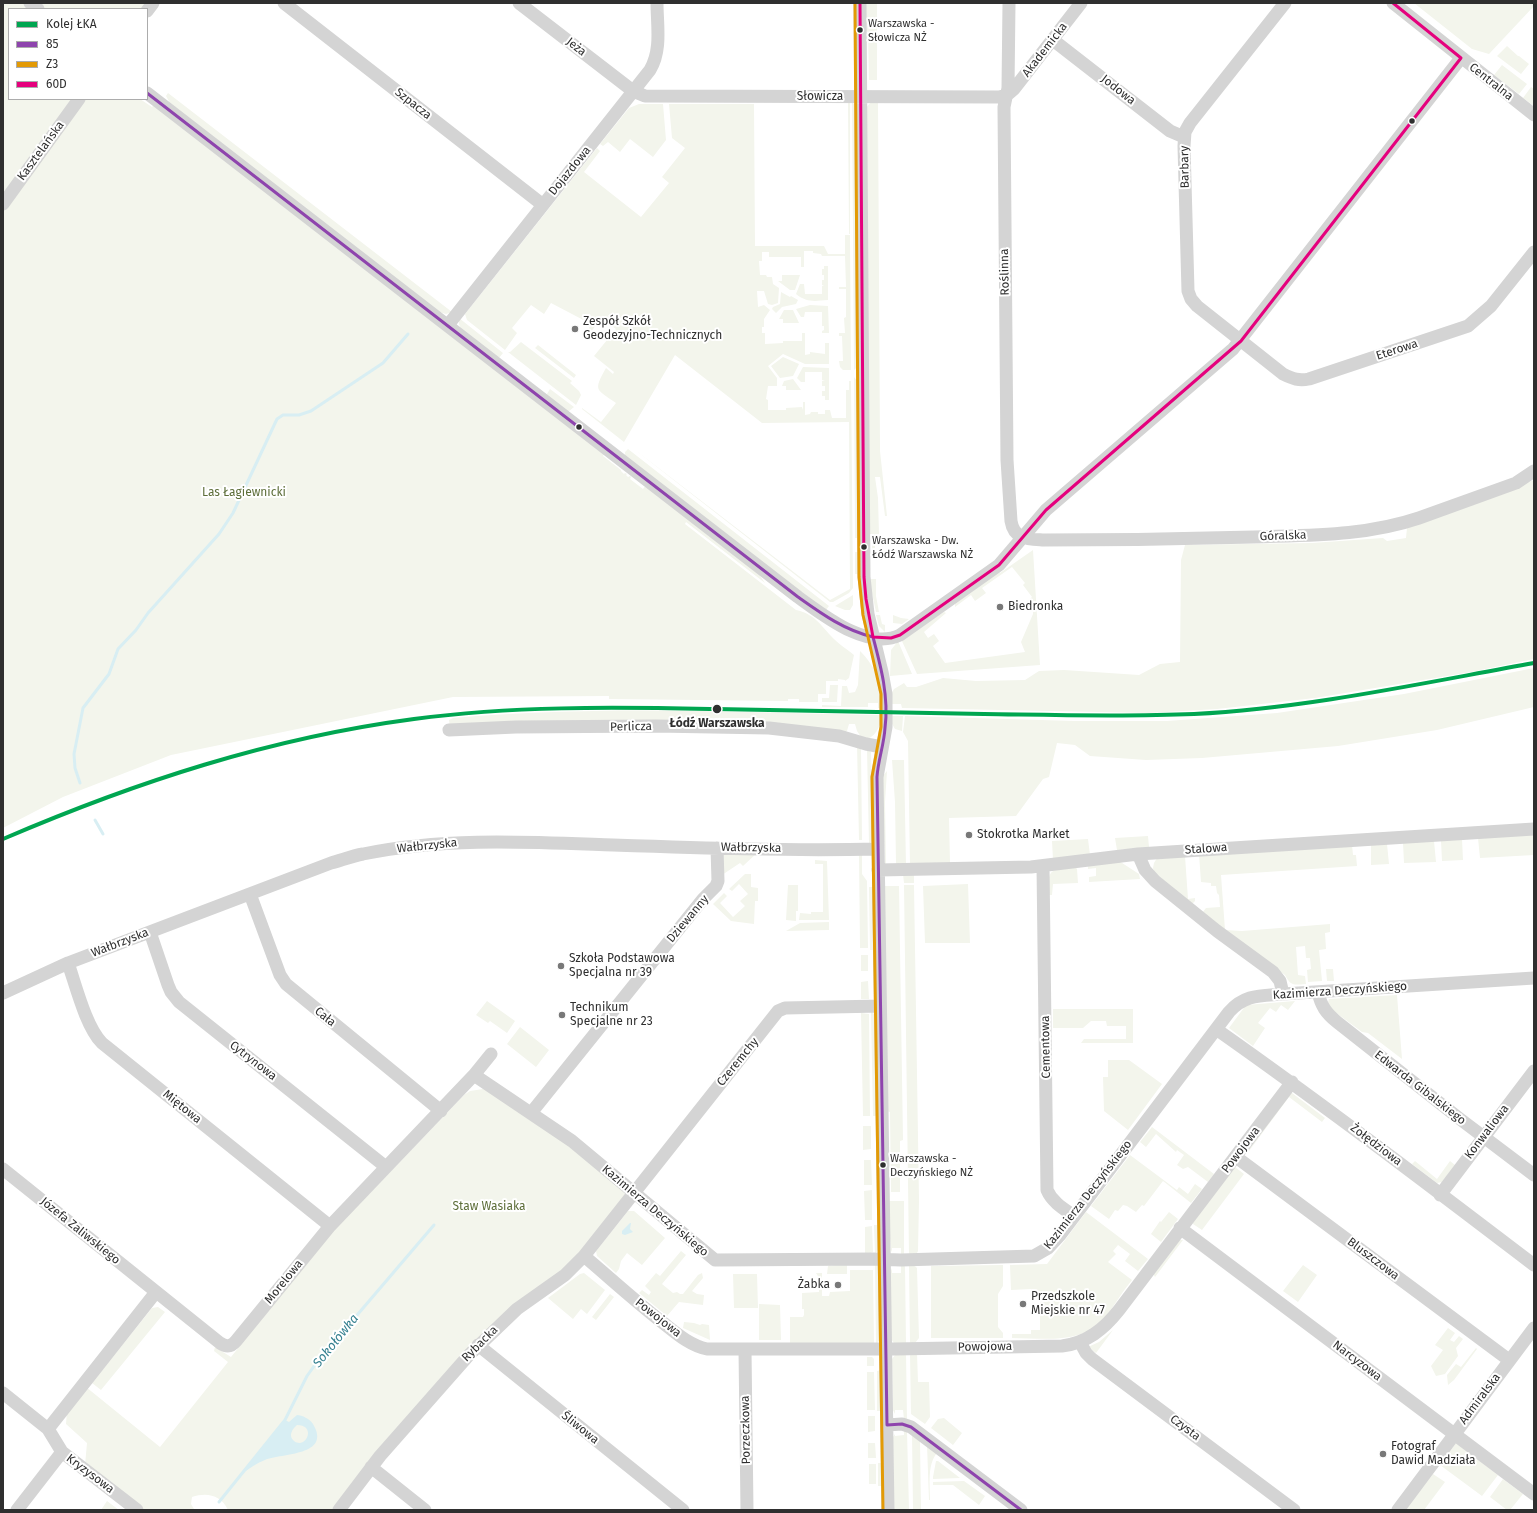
<!DOCTYPE html>
<meta charset="utf-8">
<style>
body{margin:0}
#map{position:relative;width:1537px;height:1513px;overflow:hidden;background:#fff;font-family:"Fira Sans",sans-serif}
canvas{display:block}
.frame{position:absolute;inset:0;border:4px solid #2f2f2f;pointer-events:none}
.legend{position:absolute;left:8px;top:8px;width:140px;height:92px;box-sizing:border-box;background:#fff;border:1px solid #acacac;margin:0;padding:5px 7px;list-style:none;font-size:12px;color:#2f2f2f}
.legend li{display:flex;align-items:center;gap:8px;height:20px}
.legend b{width:20px;border:1px solid #acacac}
</style>
<div id="map">
<canvas width="1537" height="1513"></canvas>
<div class="frame"></div>
<ul class="legend">
<li><b style="height:5px;background:#00a651"></b>Kolej ŁKA</li>
<li><b style="height:5px;background:#8e44ad"></b>85</li>
<li><b style="height:5px;background:#e39a05"></b>Z3</li>
<li><b style="height:5px;background:#e5007d"></b>60D</li>
</ul>
</div>
<script>
const ctx = document.querySelector('canvas').getContext('2d');
ctx.lineJoin = 'round';
function fillPath(path, color) {
  ctx.fillStyle = color;
  ctx.fill(path, 'evenodd');
}
function trace(path, color, width, dash) {
  ctx.strokeStyle = color;
  ctx.lineWidth = width;
  ctx.lineCap = dash ? 'butt' : 'round';
  ctx.setLineDash(dash || []);
  ctx.stroke(path);
}
function drawText(font, color, halo, rows, align = 'center') {
  ctx.font = font + ' "Fira Sans",sans-serif';
  ctx.lineWidth = 4;
  ctx.setLineDash([]);
  ctx.textBaseline = 'middle';
  ctx.strokeStyle = halo;
  ctx.fillStyle = color;
  for (const [text, x, y, turn = 0] of rows) {
    ctx.save();
    ctx.translate(x, y);
    ctx.rotate((+turn || 0) * Math.PI / 180);
    ctx.textAlign = isNaN(turn) ? turn : align;
    if (halo) ctx.strokeText(text, 0, 0);
    ctx.fillText(text, 0, 0);
    ctx.restore();
  }
}
fillPath(new Path2D(`
 M3,3H146L142,9H9V99H140L152,107L154,105L605,453L603,456L621,470V471L624,474L625,473L627,474L626,475L628,477L630,476L631,477L630,479L643,489L646,485L756,570L765,583L686,522L685,524L796,610C814,614 820,624 831,636C837,643 847,649 854,655L849,678L845,681V680L838,679V681H826V694H818V702H799V699H788V701L609,699V696L453,697L171,755L63,797L3,828Z
 M867,3H877V80H869L868,32L866,31V5Z
 M1414,3H1534V6L1489,54L1472,49Z
 M1507,46L1518,56H1519L1529,64L1521,74L1497,56Z
 M1502,65L1527,84L1519,94L1494,75Z
 M1531,87L1534,89V106L1523,98Z
 M168,93L452,312L446,314L439,312L171,105L166,96Z
 M852,102L856,106L857,367L854,370Z
 M871,102H878L880,451L887,516H885L880,477H875L878,498L879,534H875V553L872,552V534H869L866,108Z
 M848,103H850V234H849Z
 M639,104H663L666,140L653,157L630,139L620,152L608,142L603,146L600,144L629,108Z
 M669,104H754L755,246H824L828,254H845V235H850L851,370H843L840,367L839,361H843L842,336H839V333H845L844,318L846,317V289H839V287H846L845,256H822L821,254L813,253V251H804V267H801V257H769V252H762V261H759L760,275H766L767,277H772L773,284L779,288L778,303L772,305L768,304L764,291H757L758,307L764,305L770,310L764,319V327H762V333H765V344L783,343V341H802V343V333H805V355L810,354V352L825,354V343H829V364H805L783,354L768,366L777,378V386H768L766,399L768,400V410H786V408L802,407L803,410V402H805V415L810,414L811,412H818V414H825V410H830L832,418H846V390H849V381H851L853,588L849,593L833,602H830L630,446L830,600L850,589L849,422L762,423L675,355L624,442L582,409V408L601,422L616,403C596,389 593,391 606,368L613,374L614,372L594,356L616,329L601,318L591,332L588,330L591,324L551,303L544,314L531,305L512,328L517,333L505,350L467,320L465,314L597,148L600,151L584,172L641,217L669,183L662,177L685,148L672,138Z
 M824,266H828V300C815,301 807,303 796,294L800,284H804L805,294H822V286H824L822,285V280H824V275H822V269H824Z
 M782,275H800L795,290H790L778,281H782Z
 M781,292L790,297L791,296L798,300L796,304L782,307L776,313L772,309L773,307L780,304Z
 M810,305L828,306L829,333H822V331L824,330V326H822V320H824H822V312H805L804,317H801L796,309Z
 M784,310H793L799,323H783V319H779Z
 M459,318L503,353L499,358L461,329L459,324Z
 M521,342L572,381L570,383L579,391L581,395L576,405L508,352H510Z
 M538,345L576,375L574,378L535,348Z
 M783,357L799,364L793,376L780,378L771,366Z
 M803,367L829,368V400H825V396H822V391H825V386H822V381L825,380H822V372H805V382H801L797,378Z
 M854,377L857,381L858,538H855Z
 M793,379L801,390H786V386H782L784,381Z
 M550,389L574,407L568,412L547,396V394Z
 M628,449L829,606L826,610L801,593L625,456V452Z
 M1534,480V659L1471,672L1315,698L1217,709L1149,713L902,708L901,704H892L891,716H903L902,731L895,729L891,722V694L894,689L904,683L907,687H916L943,678L976,681L1025,680L1039,671L1064,670L1139,675L1160,664L1180,662L1181,560L1185,545L1312,543L1383,538L1387,541L1406,538L1407,528L1443,511L1479,501Z
 M1033,550L1040,665L917,674L901,639L944,612L946,613L924,632L928,638L934,634L939,641L933,646L945,663L1025,652L1021,642L1033,614V611L1026,602L1032,597L1023,585L1025,583L1012,567L982,588L986,593L975,601L971,595L955,607V603L998,570L1000,573Z
 M855,552H859V574H855Z
 M869,579H876V596L879,612H876Z
 M853,595V605L850,610H845L835,606Z
 M876,615H880L882,624L885,625V632L879,626Z
 M893,615L901,618L909,619L902,624L893,623Z
 M898,641L912,674L890,676L891,650Z
 M860,651C868,659 875,669 879,680C884,697 887,737 863,740L857,731L855,724H849L847,731L844,733L764,725L691,723L613,725H516L450,727L449,720L453,718C595,705 738,712 881,715V708H878V703H868V707H822V705L841,706L842,686H847L849,693L855,692L858,685Z
 M1534,668V707L1437,730L1338,746L1202,758L1146,760L1090,756L1075,745L1057,743L1049,777L1043,779L1016,816L949,818L950,863L910,866L908,741L903,732L905,716L1075,721H1167L1277,713L1404,694Z
 M830,685H838L837,702H822V698H829Z
 M857,744L861,748L862,840H859Z
 M867,749L871,752L873,840L869,844Z
 M892,760H904L906,866L896,864L895,802Z
 M887,771L885,802L886,864H885L882,777Z
 M1534,834V855L1480,858L1478,838Z
 M1148,836L1149,847L1117,850L1115,838Z
 M1088,839L1090,855L1053,860L1052,841Z
 M1462,839L1463,860L1442,861L1441,841Z
 M1434,841L1436,862L1404,863L1403,843Z
 M1387,844L1389,864L1371,865V845Z
 M1352,845L1353,855H1356L1357,866L1221,875L1225,930L1242,931L1330,924V932L1325,933L1326,949L1319,950L1322,981L1308,982L1307,970L1311,969L1310,958H1306L1305,946L1296,947L1298,975L1305,976L1306,984C1293,985 1291,986 1285,975L1202,913L1206,908L1220,907L1219,895L1217,893L1216,886H1211V883L1201,882L1199,854Z
 M757,853L743,866L740,863L722,875L723,854Z
 M859,854H862V874L867,881L868,948H860Z
 M1185,856L1188,899L1195,898V901L1192,904L1154,872L1153,868L1154,863L1157,858Z
 M815,860L827,861L829,920H799L800,913L811,914V912H823V864H815Z
 M1119,861L1139,874L1140,879L1089,882V877L1096,876V868L1088,869V864Z
 M1075,867L1077,869L1078,883L1053,884L1052,895H1049C1048,867 1049,871 1075,867Z
 M745,874H751V887L758,888V901H755L754,924L731,921L713,904L724,893L727,896L720,903L733,917L745,906L740,901L748,894L739,884L732,891L729,889Z
 M903,874H914V883H904Z
 M968,884L970,943H925L923,886Z
 M788,885H798V911H796V921L786,920Z
 M904,885H914L919,1200L918,1251L916,1255L909,1256Z
 M884,886H899L903,1140L900,1141V1192H891L890,1112L886,1111Z
 M869,887H873L874,950H870Z
 M829,922V930L786,931L800,923Z
 M861,955H868V971H861Z
 M1326,969H1333L1334,981H1327Z
 M868,981L869,999H861V982Z
 M1397,995L1402,1059L1368,1033L1362,1032L1335,1012L1333,1013L1328,1002L1329,999Z
 M487,1001L515,1021L507,1033L490,1021L488,1023L476,1015Z
 M1295,1001L1288,1010L1281,1005L1276,1012L1270,1008L1258,1023L1265,1028L1253,1046L1229,1028L1246,1005Z
 M1053,1009H1133V1043H1081L1084,1039H1126V1026H1107L1106,1021H1091L1083,1028H1053Z
 M871,1011L875,1015L877,1116H873Z
 M861,1013L869,1014L870,1116H863Z
 M520,1027L549,1050L536,1067L507,1044Z
 M1108,1060H1129L1162,1084L1128,1130L1104,1111L1103,1077H1108Z
 M483,1089L487,1090L562,1138L625,1190L626,1196L571,1263L529,1295L334,1510H228C221,1495 207,1492 192,1497L191,1504L194,1509L193,1510H143L85,1465L87,1443L66,1424L67,1411L86,1387L160,1447L228,1362L214,1351L215,1347L231,1357L324,1241L464,1095L470,1091Z
 M1289,1093H1292L1325,1118L1322,1122L1289,1097L1249,1151L1248,1148Z
 M863,1126H871V1149L863,1150Z
 M1152,1127L1214,1174L1208,1182L1188,1167L1183,1169L1177,1165L1184,1155L1177,1150L1176,1152L1156,1134L1146,1147L1140,1142Z
 M1130,1155L1177,1190L1179,1187L1188,1194L1195,1184L1202,1189L1191,1203L1163,1181L1144,1206L1142,1205L1136,1212L1127,1206L1123,1205L1118,1211L1115,1210L1109,1219L1091,1206Z
 M864,1160H871L872,1185H864Z
 M1415,1161L1437,1179L1450,1161L1455,1165L1442,1182L1437,1183L1412,1164Z
 M1233,1167H1235L1244,1174L1202,1230L1193,1224V1220Z
 M872,1190V1220H865L864,1191Z
 M887,1201H904V1256H901V1248H892V1252L891,1250Z
 M628,1211H634L665,1238L642,1265L627,1253L621,1261L619,1269L616,1273L597,1256L596,1251Z
 M1086,1212L1148,1259L1138,1271L1125,1261L1130,1254L1118,1245L1113,1251L1116,1254L1108,1262L1132,1280C1122,1292 1114,1306 1105,1318C1082,1345 1043,1338 1012,1338V1334H1031V1330H1040V1298H1032L1031,1289L1011,1290L1010,1265L1047,1264Z
 M1169,1212L1178,1219L1161,1242L1151,1234L1160,1221L1161,1222Z
 M874,1225H879V1249L875,1254Z
 M872,1226L873,1252L871,1253L865,1254V1227Z
 M1178,1240H1183L1155,1277L1153,1273Z
 M681,1251L686,1255L662,1284L673,1293L677,1292L680,1294H683L698,1275L702,1273L703,1278L692,1291L697,1294L704,1295L703,1305L679,1302L667,1316L639,1293L642,1290L649,1295L651,1292L645,1286L656,1273L660,1276Z
 M875,1263L879,1266V1341L876,1344Z
 M847,1264V1274H827L828,1266Z
 M901,1265H905L906,1344L894,1343L891,1339L890,1274L892,1268V1273H901Z
 M909,1265H914L917,1268L919,1338L915,1343L910,1344Z
 M1003,1265V1286L998,1294V1327L1003,1333V1338H931V1266Z
 M1303,1265L1317,1275L1298,1302L1283,1291Z
 M850,1270H873L874,1344H790V1317H803L804,1315V1309H802V1293L819,1292V1278L816,1273H822V1296H829L830,1292L850,1291Z
 M584,1273L605,1290L587,1314L581,1309L573,1319L548,1298L580,1274Z
 M733,1274H757L758,1308H734Z
 M610,1294L614,1297L596,1320L592,1317Z
 M759,1304L780,1305L781,1340H759Z
 M158,1307L165,1312L101,1390L92,1383L152,1308Z
 M684,1322L694,1323L700,1325L702,1324L709,1325L710,1340L683,1328Z
 M1448,1328L1455,1333L1450,1340L1454,1342L1459,1336L1463,1339L1456,1348L1458,1356L1445,1374L1436,1376L1431,1366L1443,1350L1435,1345Z
 M1113,1330L1096,1353L1088,1347L1099,1342Z
 M1476,1348L1477,1349L1454,1380L1448,1385L1447,1375L1456,1364L1461,1367Z
 M910,1352L917,1353L918,1382H929L930,1417L925,1424L911,1414Z
 M906,1353L907,1420L904,1419L903,1410H895V1414L893,1410L892,1359L895,1355Z
 M867,1357H872L874,1359V1366H867Z
 M881,1370V1411H877V1371Z
 M867,1372H874L875,1410H867Z
 M868,1416H875V1431L868,1432Z
 M944,1418L962,1433L953,1445L931,1428L938,1419Z
 M904,1430L907,1431L909,1510H894L893,1437L895,1434V1436L904,1435Z
 M912,1433L920,1440L921,1510H913Z
 M868,1443H875L876,1458H868Z
 M1456,1443L1498,1475L1482,1496L1440,1465Z
 M927,1445L937,1453C927,1465 930,1485 930,1500H929Z
 M936,1461H938L960,1478L933,1479V1477Z
 M878,1463H882V1486H878Z
 M869,1464H876V1484H869Z
 M1433,1474L1445,1482L1424,1510H1405Z
 M1503,1479L1523,1494L1510,1510H1507L1490,1497Z
 M964,1481L985,1496L979,1505L953,1485H933V1482Z
 M107,1501L119,1510H101Z`), '#f3f5ec');
fillPath(new Path2D(`
 M630,1223H631L630,1229L633,1232L625,1235L622,1234V1231Z
 M297,1415C302,1415 310,1419 313,1424C332,1456 282,1453 265,1460C257,1463 250,1468 243,1473L285,1420L289,1422ZM297,1425C317,1425 306,1450 294,1441C288,1436 292,1429 297,1425Z`), '#d8eef3');
trace(new Path2D(`
 M80,783L75,768L74,754L83,708L109,674L118,649L136,630L148,613L219,534L233,513L277,419L283,415H299L311,411L383,363L408,334
 M95,820L103,834
 M219,1502L285,1420L307,1376L317,1362L434,1225`), '#d8eef3', 3);
trace(new Path2D(`
 M30,3L38,9
 M284,3L543,205
 M519,3L633,91L645,96L999,97L1007,95L1014,89L1081,3
 M860,3L864,577L868,614L882,672L886,694V727L877,777L888,1510
 M1009,3L1008,88L1004,107L1007,460L1011,521C1014,540 1029,539 1044,540C1114,540 1184,539 1254,537C1310,535 1366,536 1419,518L1516,483L1534,471
 M1285,3L1190,123L1185,132L1184,146L1188,291L1191,299L1197,306L1283,374C1293,379 1299,381 1309,379L1468,326L1491,306L1534,252
 M1393,3L1534,115
 M147,11L153,3
 M1053,40L1170,131L1184,137
 M147,93L798,597C822,614 867,651 900,635L999,565L1046,510L1233,349L1461,58
 M3,204L79,99
 M448,325L650,70C662,50 657,25 657,3
 M449,730L516,727L656,726L769,728L839,736L866,744L882,747
 M1138,854L1145,870L1155,881L1217,931L1273,972L1280,981L1283,994
 M1043,866L1047,1190C1052,1202 1064,1209 1074,1216
 M878,870L1031,867L1138,854L1534,829
 M250,894L280,975L286,984L441,1111
 M150,932L168,985L171,992L179,1002L386,1167
 M68,963C76,986 86,1027 102,1043L330,1226
 M1318,992C1321,1006 1326,1013 1337,1022L1460,1119L1534,1175
 M3,993L68,963L331,863C342,860 352,856 363,854C445,837 530,842 613,845C701,848 790,851 878,849
 M1216,1029C1324,1105 1429,1185 1534,1265
 M474,1075L491,1054
 M531,1113L703,899L716,886L718,881L717,848
 M1236,1157L1509,1360
 M3,1169L220,1343C226,1347 231,1347 236,1341L330,1226L474,1075L572,1141L715,1260L873,1259L901,1260L1034,1256L1048,1248L1060,1235L1229,1012C1245,994 1261,996 1283,994L1534,978
 M1440,1195L1534,1071
 M1180,1228L1534,1494
 M584,1256C610,1278 635,1301 662,1322C676,1333 689,1345 707,1349H895L1062,1346C1087,1343 1104,1329 1119,1310L1292,1082
 M1080,1342L1086,1353L1092,1359L1294,1510
 M478,1345L683,1510
 M745,1350L747,1510
 M3,1393L48,1429L62,1452L137,1510
 M887,1425L902,1424L911,1427L1021,1510
 M48,1429L156,1292
 M371,1467L425,1510
 M17,1510L62,1452
 M339,1510L380,1456L469,1355L517,1309L565,1275L584,1256L778,1011L785,1008L880,1006
 M1398,1510L1534,1328`), '#d4d4d4', 13);
trace(new Path2D(`
 M147,93L798,597C822,614 844,630 873,637
 M873,637C881,667 889,697 885,728C884,745 878,760 877,777L887,1425
 M887,1425L902,1424L911,1427L1021,1510`), '#8e44ad', 3);
trace(new Path2D(`
 M855,3L859,577L863,615L881,694V727L872,777L883,1510`), '#e39a05', 3);
trace(new Path2D(`
 M860,3L864,577L866,599L873,637L891,638L900,635L999,565L1046,510L1241,341L1461,58L1393,3`), '#e5007d', 3);
trace(new Path2D(`
 M3,839C136,782 270,738 414,719C512,706 611,707 710,709C801,711 892,712 984,714C1054,715 1124,717 1194,714C1309,708 1422,683 1534,663`), '#00a651', 4);
for (const [x, y, r, color] of [
 [860,30,3.5,"#2f2f2f"],
 [1412,121,3.5,"#2f2f2f"],
 [575,329,4,"#787878"],
 [579,427,3.5,"#2f2f2f"],
 [864,547,3.5,"#2f2f2f"],
 [1000,607,4,"#787878"],
 [717,709,5,"#2f2f2f"],
 [969,835,4,"#787878"],
 [561,966,4,"#787878"],
 [562,1015,4,"#787878"],
 [883,1165,3.5,"#2f2f2f"],
 [838,1285,4,"#787878"],
 [1023,1304,4,"#787878"],
 [1383,1454,4,"#787878"]
]) {
  const dot = new Path2D();
  dot.arc(x, y, r, 0, 2 * Math.PI);
  ctx.fillStyle = color;
  ctx.fill(dot);
  trace(dot, '#fff', 1.5);
}
drawText('11px', '#2f2f2f', '#fff', [
 ["Warszawska -",868,24],
 ["Słowicza NŻ",868,38],
 ["Warszawska - Dw.",872,541],
 ["Łódź Warszawska NŻ",872,555],
 ["Warszawska -",890,1159],
 ["Deczyńskiego NŻ",890,1173]
], 'left');
drawText('12px', '#2f2f2f', '#fff', [
 ["Jeża",576,47,38],
 ["Akademicka",1045,50,-52],
 ["Centralna",1491,82,38],
 ["Jodowa",1118,90,38],
 ["Słowicza",820,97],
 ["Szpacza",413,104,38],
 ["Kasztelańska",41,151,-54],
 ["Barbary",1185,167,-91],
 ["Dojazdowa",570,171,-51],
 ["Roślinna",1005,272,-91],
 ["Eterowa",1397,350,-18],
 ["Góralska",1283,536,-2],
 ["Perlicza",631,727,-1],
 ["Wałbrzyska",427,846,-6],
 ["Wałbrzyska",751,848,1],
 ["Stalowa",1206,849,-4],
 ["Dziewanny",688,919,-50],
 ["Wałbrzyska",120,943,-21],
 ["Kazimierza Deczyńskiego",1340,991,-4],
 ["Cała",325,1017,39],
 ["Cementowa",1046,1047,-91],
 ["Cytrynowa",253,1061,38],
 ["Czeremchy",738,1062,-51],
 ["Edwarda Gibalskiego",1420,1088,38],
 ["Miętowa",182,1107,39],
 ["Konwaliowa",1487,1132,-53],
 ["Żołędziowa",1376,1145,37],
 ["Powojowa",1241,1150,-53],
 ["Kazimierza Deczyńskiego",1088,1195,-52],
 ["Kazimierza Deczyńskiego",655,1211,40],
 ["Józefa Zaliwskiego",80,1231,39],
 ["Bluszczowa",1373,1259,37],
 ["Morelowa",284,1282,-51],
 ["Powojowa",658,1318,38],
 ["Rybacka",480,1344,-45],
 ["Powojowa",985,1347,-1],
 ["Narcyzowa",1357,1361,37],
 ["Admiralska",1480,1399,-53],
 ["Śliwowa",580,1428,39],
 ["Czysta",1185,1428,37],
 ["Porzeczkowa",746,1430,-91],
 ["Kryzysowa",90,1474,37]
]);
drawText('12px', '#2f2f2f', '#fff', [
 ["Zespół Szkół",583,322],
 ["Geodezyjno-Technicznych",583,336],
 ["Biedronka",1008,607],
 ["Stokrotka Market",977,835],
 ["Szkoła Podstawowa",569,959],
 ["Specjalna nr 39",569,973],
 ["Technikum",570,1008],
 ["Specjalne nr 23",570,1022],
 ["Żabka",830,1285,"right"],
 ["Przedszkole",1031,1297],
 ["Miejskie nr 47",1031,1311],
 ["Fotograf",1391,1447],
 ["Dawid Madziała",1391,1461]
], 'left');
drawText('12px', '#5d6e39', '#fff', [
 ["Las Łagiewnicki",244,493],
 ["Staw Wasiaka",489,1207]
]);
drawText('bold 12px', '#2f2f2f', '#fff', [
 ["Łódź Warszawska",717,724]
]);
drawText('italic 13px', '#358090', '#fff', [
 ["Sokołówka",336,1341,-51]
]);
</script>
